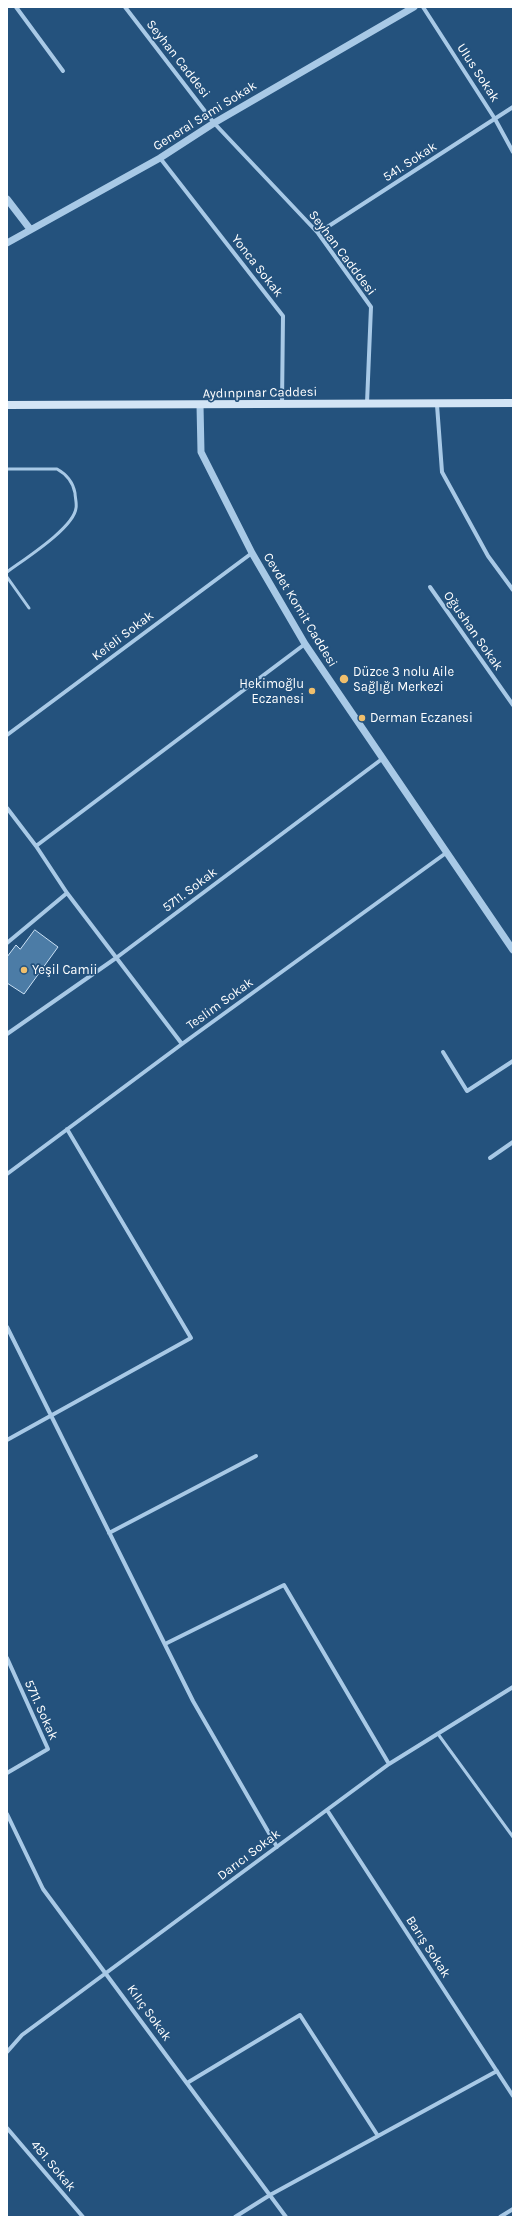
<!DOCTYPE html>
<meta charset="utf-8">
<style>
body{margin:0}
#map{position:relative;width:520px;height:2224px;overflow:hidden;background:#24527d;font-family:Karla,sans-serif}
canvas{display:block}
.frame{position:absolute;inset:0;border:8px solid #fff;pointer-events:none}
</style>
<div id="map">
<canvas width="520" height="2224"></canvas>
<div class="frame"></div>
</div>
<script>
const ctx = document.querySelector('canvas').getContext('2d');
ctx.lineJoin = 'round';
function fillPath(path, color) {
  ctx.fillStyle = color;
  ctx.fill(path, 'evenodd');
}
function trace(path, color, width, dash) {
  ctx.strokeStyle = color;
  ctx.lineWidth = width;
  ctx.lineCap = dash ? 'butt' : 'round';
  ctx.setLineDash(dash || []);
  ctx.stroke(path);
}
function drawText(font, color, halo, rows, align = 'center') {
  ctx.font = font + ' Karla,sans-serif';
  ctx.lineWidth = 3.5;
  ctx.setLineDash([]);
  ctx.textBaseline = 'middle';
  ctx.strokeStyle = halo;
  ctx.fillStyle = color;
  for (const [text, x, y, turn = 0] of rows) {
    ctx.save();
    ctx.translate(x, y);
    ctx.rotate((+turn || 0) * Math.PI / 180);
    ctx.textAlign = isNaN(turn) ? turn : align;
    if (halo) ctx.strokeText(text, 0, 0);
    ctx.fillText(text, 0, 0);
    ctx.restore();
  }
}
const building = new Path2D(`
 M35,930L58,947L24,994L7,983V957L16,945L20,949Z`);
fillPath(building, '#4c7ca6');
trace(building, '#cbe1f5', 1);
trace(new Path2D(`
 M7,469H57C66,474 73,482 75,493C75,497 77,504 76,508C74,528 23,560 7,572
 M7,577L29,608
 M438,1734L513,1837`), '#a8c9e6', 3);
trace(new Path2D(`
 M16,7L63,71
 M125,7L214,123L318,233L371,307L367,403
 M423,7L495,119L513,152
 M160,158L283,316L282,404
 M318,233L513,107
 M437,405L442,472L488,556L513,590
 M430,587L513,705
 M7,735L252,553
 M7,808L36,846L67,893L182,1044
 M36,846L305,644
 M7,943L67,893
 M7,1034L116,958L382,759
 M443,1052L467,1091L513,1061
 M490,1158L513,1142
 M7,1174L182,1044L446,853
 M7,1327L193,1701L277,1847
 M7,1440L191,1338L67,1129
 M109,1533L256,1456
 M165,1644L284,1585L389,1764
 M7,1658L48,1749L7,1773
 M327,1810L513,2096
 M7,1814L43,1889L286,2217
 M7,2052L22,2035L389,1764L513,1687
 M187,2083L300,2015L378,2136
 M7,2128L83,2217
 M235,2217L270,2195L497,2071
 M500,2217L513,2209`), '#a8c9e6', 4);
trace(new Path2D(`
 M7,199L30,229
 M7,243L160,158L214,123L414,7
 M200,405L201,452L252,553L305,644L513,950`), '#a8c9e6', 7);
trace(new Path2D(`
 M7,405L513,403`), '#d2e4f5', 8);
for (const [x, y, r, color] of [
 [344,679,5,"#f0bf6c"],
 [312,691,4,"#f0bf6c"],
 [362,718,4,"#f0bf6c"],
 [24,970,4,"#f0bf6c"]
]) {
  const dot = new Path2D();
  dot.arc(x, y, r, 0, 2 * Math.PI);
  ctx.fillStyle = color;
  ctx.fill(dot);
  trace(dot, '#24527d', 1.5);
}
drawText('13px', '#fff', '#24527d', [
 ["Seyhan Caddesi",178,59,52],
 ["Ulus Sokak",478,73,57],
 ["General Sami Sokak",205,116,-32],
 ["541. Sokak",410,162,-33],
 ["Seyhan Cadddesi",342,253,53],
 ["Yonca Sokak",257,266,52],
 ["Aydınpınar Caddesi",260,393,-1],
 ["Cevdet Komit Caddesi",300,610,59],
 ["Oğushan Sokak",473,631,55],
 ["Kefeli Sokak",123,636,-37],
 ["5711. Sokak",190,890,-37],
 ["Teslim Sokak",220,1004,-36],
 ["5711. Sokak",41,1710,66],
 ["Darıcı Sokak",249,1855,-37],
 ["Barış Sokak",428,1947,57],
 ["Kılıç Sokak",149,2013,54],
 ["481. Sokak",53,2166,50]
]);
drawText('13px', '#fff', '#24527d', [
 ["Düzce 3 nolu Aile",353,672],
 ["Sağlığı Merkezi",353,687],
 ["Hekimoğlu",304,684,"right"],
 ["Eczanesi",304,699,"right"],
 ["Derman Eczanesi",370,718],
 ["Yeşil Camii",32,970]
], 'left');
</script>
